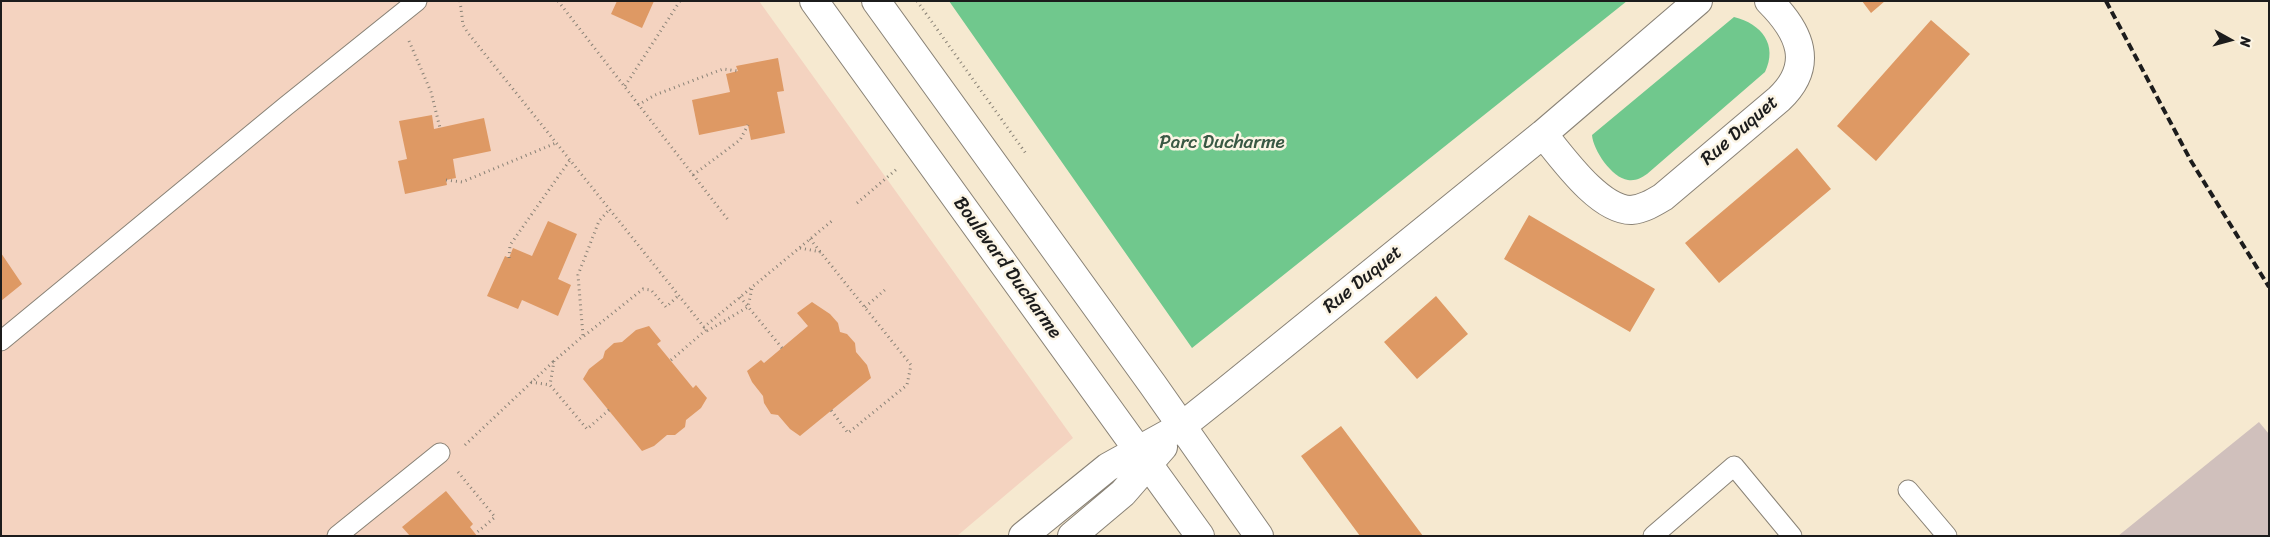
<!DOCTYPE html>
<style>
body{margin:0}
#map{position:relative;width:2270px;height:537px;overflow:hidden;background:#f6e9d0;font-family:Sriracha,sans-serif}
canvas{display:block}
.frame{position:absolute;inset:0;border:2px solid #1c1c1c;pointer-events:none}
.north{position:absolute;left:2205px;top:15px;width:50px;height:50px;-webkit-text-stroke:4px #fcf5e5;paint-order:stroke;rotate:97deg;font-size:14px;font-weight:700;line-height:20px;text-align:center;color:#1c1c1c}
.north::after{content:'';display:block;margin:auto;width:18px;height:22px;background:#1c1c1c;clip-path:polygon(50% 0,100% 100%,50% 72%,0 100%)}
</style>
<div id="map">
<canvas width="2270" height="537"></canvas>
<div class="frame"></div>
<div class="north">N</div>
</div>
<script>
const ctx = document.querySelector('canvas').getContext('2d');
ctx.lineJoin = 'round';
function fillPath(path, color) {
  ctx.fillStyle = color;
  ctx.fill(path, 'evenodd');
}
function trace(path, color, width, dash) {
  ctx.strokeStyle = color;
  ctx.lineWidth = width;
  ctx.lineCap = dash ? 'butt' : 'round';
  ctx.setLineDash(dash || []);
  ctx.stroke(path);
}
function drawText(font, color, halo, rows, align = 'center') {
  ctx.font = font + ' Sriracha,sans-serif';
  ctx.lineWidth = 5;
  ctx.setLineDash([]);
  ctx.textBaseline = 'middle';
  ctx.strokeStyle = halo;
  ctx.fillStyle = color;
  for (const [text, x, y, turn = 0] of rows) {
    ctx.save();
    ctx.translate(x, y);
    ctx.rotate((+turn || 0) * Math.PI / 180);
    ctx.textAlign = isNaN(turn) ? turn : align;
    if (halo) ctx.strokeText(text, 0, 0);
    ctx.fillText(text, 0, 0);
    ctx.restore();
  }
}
fillPath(new Path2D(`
 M1,1H759L1073,438L957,536H1Z`), '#f4d3c0');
fillPath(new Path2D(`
 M2259,422L2269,434V536H2118Z`), '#d0c0bc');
fillPath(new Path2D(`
 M949,1H1627L1192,348Z
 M1734,17C1762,24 1778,45 1765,72L1647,174C1641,178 1636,181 1628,180C1612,178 1593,150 1592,135Z`), '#70c88d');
fillPath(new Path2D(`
 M617,1H654L642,28L611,14Z
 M1862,1H1885L1871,13Z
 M1931,20L1970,54L1876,161L1837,126Z
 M778,58L784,91L777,92L785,133L751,140L748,125L699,135L692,100L730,92L726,74L738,71L736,66Z
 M432,115L434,129L484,118L491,151L453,159L456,178L446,180L447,185L405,194L398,161L407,159L399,121Z
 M1797,148L1831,189L1719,283L1685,243Z
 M1529,215L1655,289L1630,332L1504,259Z
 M548,221L577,234L558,279L571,285L558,316L522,300L518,309L487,296L505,256L509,258L513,248L532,256Z
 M1,253L22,284L1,301Z
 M1436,296L1468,334L1417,379L1384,342Z
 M812,302L830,314L838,323L840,332L847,334L855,343L856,352L867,365L871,378L800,436L790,429L778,415L771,414L764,403L763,396L752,382L747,371L761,360L764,363L808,326L797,313Z
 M649,326L661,341L657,344L693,388L696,385L707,398L701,408L686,420L685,427L675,435H667L654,446L642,451L583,379L589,369L603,358L605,351L614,343L622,342L636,330Z
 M1341,426L1423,536H1360L1301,456Z
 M446,491L473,524L470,527L477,536H410L402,527Z`), '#de9964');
const lane = new Path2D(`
 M1,341L286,106L417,1
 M1908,490L1947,536
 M337,536L440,453
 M1653,536L1734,466L1792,536`);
const street = new Path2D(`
 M1543,134C1562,157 1599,210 1631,210C1643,209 1653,203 1663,197L1779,99C1815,65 1800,32 1769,1
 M1023,536L1108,467L1182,426L1226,391L1543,134L1698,1
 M1072,536L1123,493L1163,447`);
const secondary = new Path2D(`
 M814,1L1200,536
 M876,1L1153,385L1259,536`);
trace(lane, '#898276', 21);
trace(street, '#898276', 30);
trace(secondary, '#898276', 30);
trace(new Path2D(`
 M460,1L463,25L468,33L704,327L833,220
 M558,1L729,221
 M917,1L1027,155
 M409,41L431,92L440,128
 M625,86L680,1
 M638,105L655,95L723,69L738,71
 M693,175L740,140L748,125
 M446,180L462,182L556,143
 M857,203L898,168
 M810,239L911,365L907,385L848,433L831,410
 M800,248L821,252
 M509,258L510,245L570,160
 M740,297L782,348
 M865,307L886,289
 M707,331L748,307L752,288
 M584,336L643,289L651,290L666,307L678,296
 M671,360L706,330
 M531,382L550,385
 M609,410L587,429L550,385L554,361L583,336L578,275L599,221L609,210
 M465,445L553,362
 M458,472L495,517L475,534`), '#898276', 3, [1, 4]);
trace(lane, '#fff', 19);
trace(street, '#fff', 28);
trace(secondary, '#fff', 28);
trace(new Path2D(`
 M2106,1L2191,161L2269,287`), '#1c1c1c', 4, [8, 4]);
drawText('19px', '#1c1c1c', '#fcf5e5', [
 ["Rue Duquet",1740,131,-41],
 ["Boulevard Ducharme",1007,268,54],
 ["Rue Duquet",1363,280,-39]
]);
drawText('19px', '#395844', '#fcf5e5', [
 ["Parc Ducharme",1222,143]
]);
</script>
